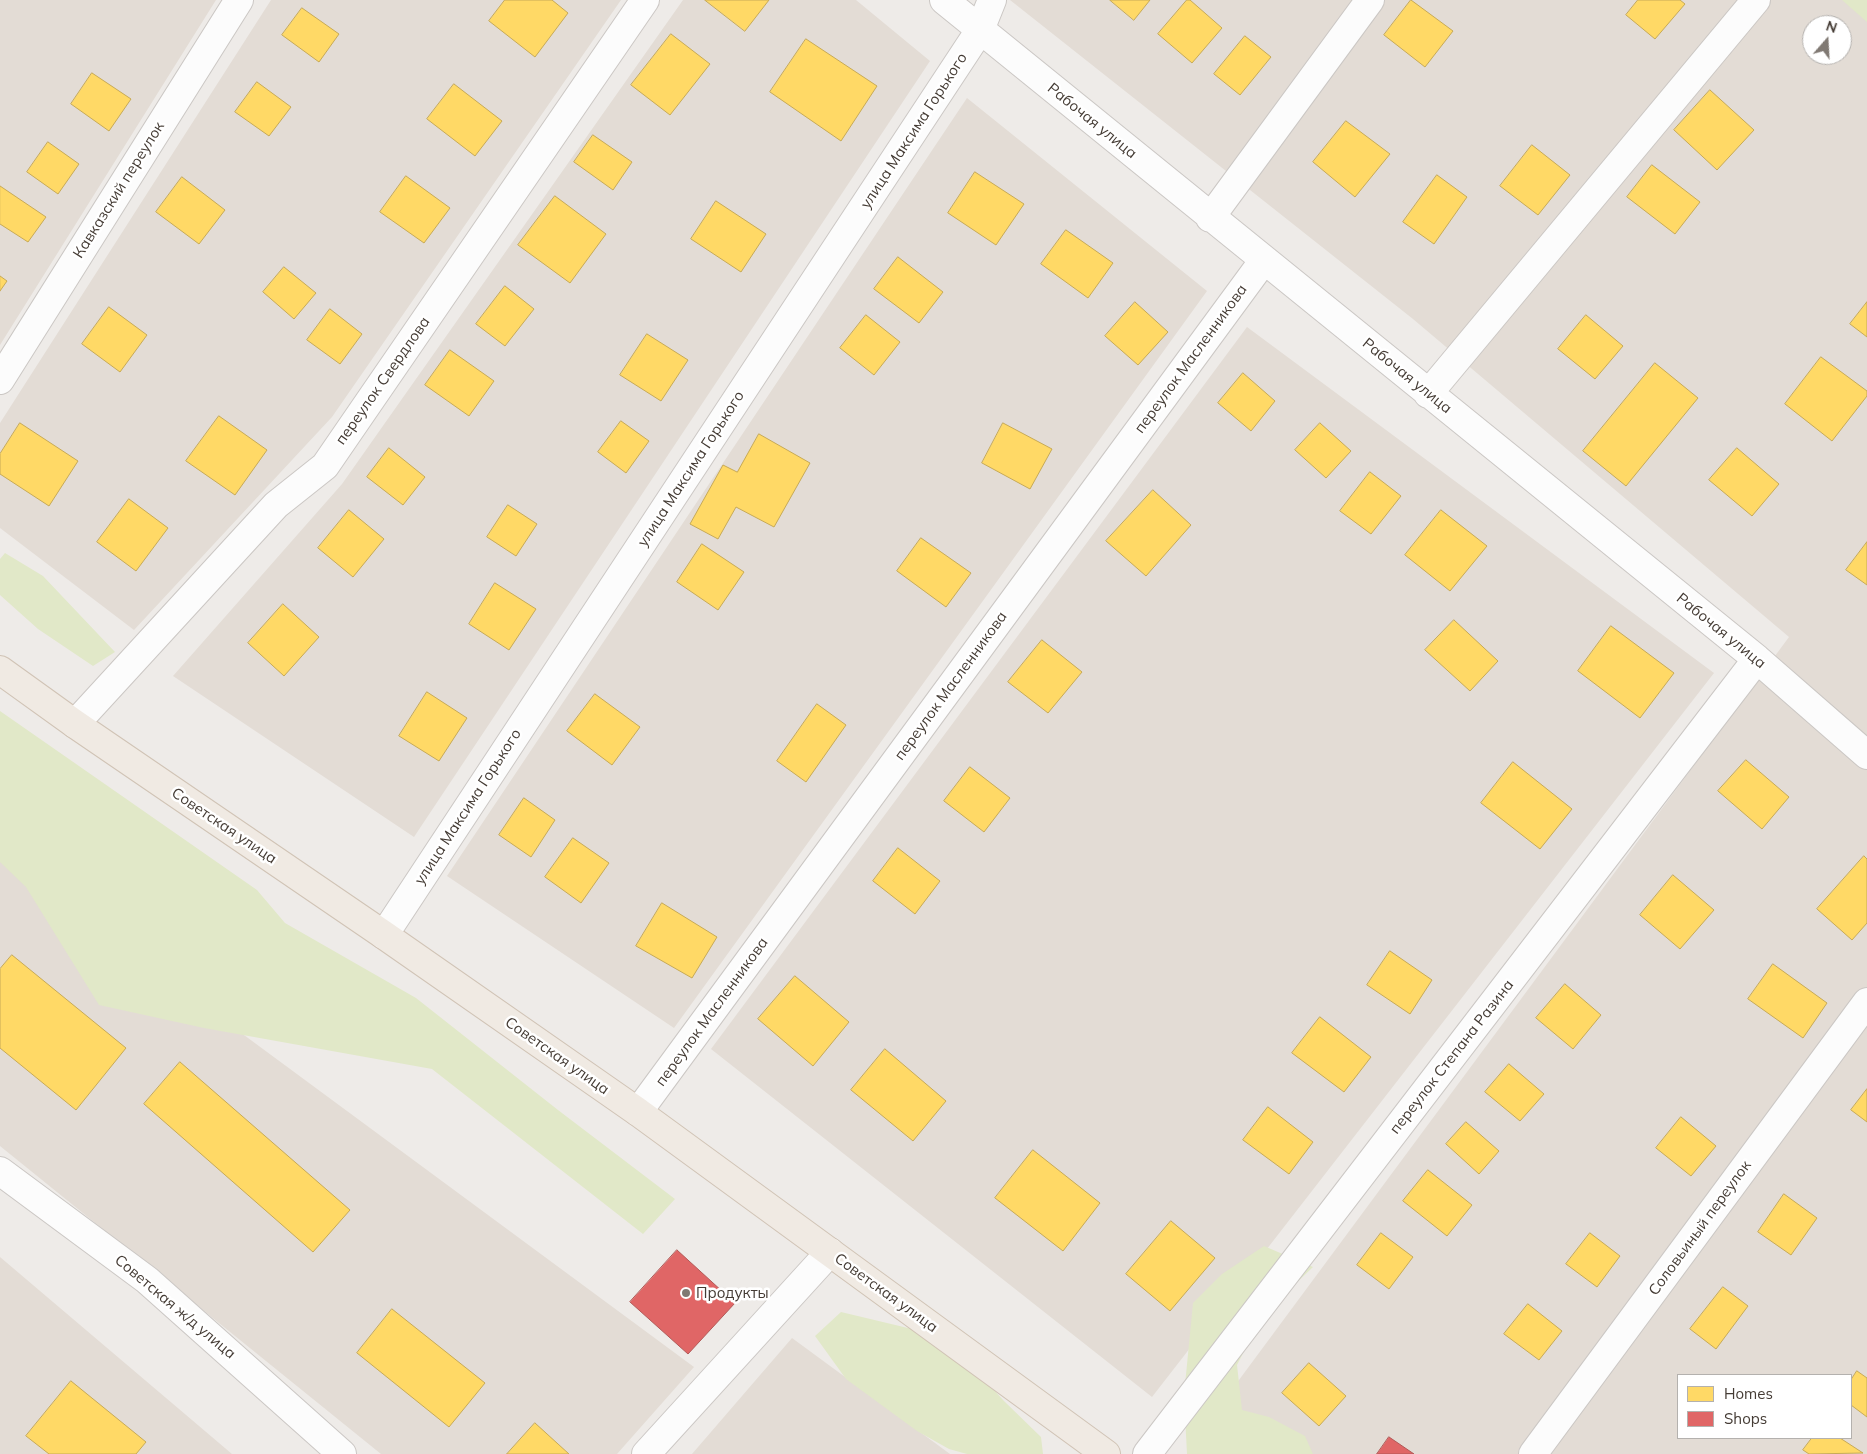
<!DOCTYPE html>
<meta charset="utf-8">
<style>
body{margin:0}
#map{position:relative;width:1867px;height:1454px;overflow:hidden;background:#eeebe8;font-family:Mulish,sans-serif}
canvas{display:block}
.legend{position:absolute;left:1677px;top:1374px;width:175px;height:65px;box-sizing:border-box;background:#fff;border:1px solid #b4b1ae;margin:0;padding:6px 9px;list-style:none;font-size:15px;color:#443b34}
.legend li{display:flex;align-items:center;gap:10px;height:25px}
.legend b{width:25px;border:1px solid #b4b1ae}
.north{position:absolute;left:1802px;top:15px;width:50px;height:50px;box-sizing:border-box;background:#fff;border:1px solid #b4b1ae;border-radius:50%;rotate:19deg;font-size:14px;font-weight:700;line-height:20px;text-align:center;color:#443b34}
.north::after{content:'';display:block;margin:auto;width:18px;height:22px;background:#807973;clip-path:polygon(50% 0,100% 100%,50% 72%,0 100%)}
</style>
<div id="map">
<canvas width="1867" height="1454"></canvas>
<ul class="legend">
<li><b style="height:14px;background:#ffd966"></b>Homes</li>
<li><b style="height:14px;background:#e06666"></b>Shops</li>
</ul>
<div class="north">N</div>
</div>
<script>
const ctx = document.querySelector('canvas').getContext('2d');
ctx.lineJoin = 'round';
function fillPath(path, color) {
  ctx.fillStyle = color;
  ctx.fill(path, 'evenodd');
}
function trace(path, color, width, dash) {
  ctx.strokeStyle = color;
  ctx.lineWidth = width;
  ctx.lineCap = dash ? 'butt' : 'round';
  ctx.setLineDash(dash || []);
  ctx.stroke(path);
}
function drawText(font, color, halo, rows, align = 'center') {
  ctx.font = font + ' Mulish,sans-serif';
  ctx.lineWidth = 5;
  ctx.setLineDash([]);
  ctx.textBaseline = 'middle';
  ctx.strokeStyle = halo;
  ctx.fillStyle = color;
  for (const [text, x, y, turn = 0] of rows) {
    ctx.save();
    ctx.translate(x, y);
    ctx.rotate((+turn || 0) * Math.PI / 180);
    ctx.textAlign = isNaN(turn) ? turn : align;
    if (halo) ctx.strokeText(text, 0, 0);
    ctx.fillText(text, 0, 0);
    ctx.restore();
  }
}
fillPath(new Path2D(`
 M0,0H216L0,345Z
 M271,0H621L332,417L134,630L0,528V423Z
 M683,0H856L930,61L414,837L173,676L342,484Z
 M1010,0H1853L1867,19V1454H1274L1216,1411L1789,637L1413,319ZM1812,25H1842V55H1812ZM1678,1375H1851V1438H1678Z
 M967,98L1207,291L674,1028L447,876Z
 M1247,327L1714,673L1152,1397L711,1049Z
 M0,855L694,1367L617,1454H381L0,1146Z
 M0,1257L232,1454H0Z
 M792,1338L950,1454H692Z`), '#e3dcd5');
fillPath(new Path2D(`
 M1842,0H1867V22Z
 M5,553L43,576L115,652L93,666L38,629L0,595V559Z
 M0,711L257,890L285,923L416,998L558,1110L675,1199L643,1234L432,1069L204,1028L99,1005L26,887L0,862Z
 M1264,1246L1313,1267L1262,1316L1237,1365L1242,1410L1269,1417L1305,1436L1313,1454H1187L1184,1395L1193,1303L1222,1274Z
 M841,1312L912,1329L963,1356L1004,1401L1041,1437L1043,1454H967L949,1449L917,1431L846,1379L815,1336Z`), '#e1e8c8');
const homes = new Path2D(`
 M505,0H552L568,13L535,57L489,21Z
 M705,0H769L745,31Z
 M1110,0H1150L1134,20Z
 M1187,0H1190L1222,28L1192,63L1158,34Z
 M1411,0L1453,31L1425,67L1384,35Z
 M1638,0H1680L1685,4L1655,39L1626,15Z
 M302,8L339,34L319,62L282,35Z
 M671,34L710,64L670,115L631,85Z
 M1245,36L1271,57L1240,95L1214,74Z
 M806,39L877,86L841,141L770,92Z
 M92,73L131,99L109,131L71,104Z
 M257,82L291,107L269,136L235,112Z
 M454,84L502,121L475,156L427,119Z
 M1710,90L1754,130L1717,170L1674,130Z
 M1346,121L1390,154L1355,197L1313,162Z
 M593,135L632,162L613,190L574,162Z
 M48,142L79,164L58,194L27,172Z
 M1532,145L1570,175L1538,215L1500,186Z
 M1652,165L1700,202L1675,234L1627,197Z
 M975,172L1024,204L996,245L948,213Z
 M1437,175L1467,197L1434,244L1403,222Z
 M406,176L450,208L424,243L380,212Z
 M182,177L225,210L199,244L156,212Z
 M0,186L46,217L28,242L0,224Z
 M555,196L606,234L570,283L518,245Z
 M716,201L766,234L741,272L691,239Z
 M1066,230L1113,263L1088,298L1041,264Z
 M898,257L943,292L919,323L874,289Z
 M284,267L316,293L294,319L263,292Z
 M0,276L7,281L0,291Z
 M505,286L534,309L505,346L476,324Z
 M1135,302L1168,332L1138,365L1105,336Z
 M1867,302V337L1850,324Z
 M109,307L147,335L120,372L82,344Z
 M330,309L362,334L340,364L307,340Z
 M866,315L900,342L874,375L840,348Z
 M1586,315L1623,346L1595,379L1558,349Z
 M647,334L688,360L661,401L620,375Z
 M450,350L494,381L469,416L425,385Z
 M1821,357L1867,391V396L1832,441L1785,404Z
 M1655,363L1698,398L1626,486L1583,451Z
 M1243,373L1275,401L1251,431L1218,403Z
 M219,416L267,450L235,495L186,461Z
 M621,421L649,441L626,473L598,452Z
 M20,423L78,461L49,506L0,474V454Z
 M1003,423L1052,449L1030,489L982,463Z
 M1320,423L1351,451L1326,478L1295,450Z
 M759,434L810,463L774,527L736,507L718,539L690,524L723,465L737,472Z
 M389,448L425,477L403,505L367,477Z
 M1737,448L1779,484L1752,516L1709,480Z
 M1370,472L1401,496L1371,534L1340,511Z
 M1153,490L1191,525L1146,576L1106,541Z
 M129,499L168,528L136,571L97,542Z
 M508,505L537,524L516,556L487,537Z
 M349,510L384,539L353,577L318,548Z
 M1441,510L1487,546L1450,591L1405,555Z
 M921,538L971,573L946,607L897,571Z
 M1867,542V585L1846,570Z
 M702,544L744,572L718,610L677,582Z
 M495,583L536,609L509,650L469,624Z
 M283,604L319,637L284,676L248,643Z
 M1454,620L1498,661L1470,691L1425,650Z
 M1611,626L1674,673L1640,718L1578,671Z
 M1042,640L1082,672L1048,713L1008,682Z
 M427,692L467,718L439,761L399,736Z
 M595,694L640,727L612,765L567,731Z
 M817,704L846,725L806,782L777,761Z
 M1746,760L1789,797L1762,829L1718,791Z
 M1513,762L1572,809L1540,849L1481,803Z
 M970,767L1010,798L984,832L944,801Z
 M524,798L555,820L531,857L499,835Z
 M573,838L609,863L581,903L545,877Z
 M898,848L940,881L915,914L873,881Z
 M1864,856L1867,859V923L1852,940L1817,909Z
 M1673,875L1714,910L1680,949L1640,915Z
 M662,903L717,937L692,978L636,946Z
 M1390,951L1432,980L1410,1014L1367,985Z
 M12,955L126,1048L76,1110L0,1048V969Z
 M1773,964L1827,1003L1803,1038L1748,999Z
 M795,976L849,1022L813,1066L758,1019Z
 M1565,984L1601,1015L1573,1049L1536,1018Z
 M1320,1017L1371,1057L1344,1092L1292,1053Z
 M885,1049L946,1101L913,1141L851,1090Z
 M180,1062L350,1210L313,1252L144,1104Z
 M1509,1064L1544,1094L1520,1121L1485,1092Z
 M1867,1089V1122L1851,1110Z
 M1268,1107L1313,1142L1289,1174L1243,1140Z
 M1681,1117L1716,1146L1691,1176L1656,1148Z
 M1466,1122L1499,1151L1479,1174L1446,1144Z
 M1033,1150L1100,1203L1063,1251L995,1198Z
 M1428,1170L1472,1205L1447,1236L1403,1201Z
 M1784,1194L1817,1218L1791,1255L1758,1232Z
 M1171,1221L1215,1258L1170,1311L1126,1274Z
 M1381,1233L1413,1257L1389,1289L1357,1265Z
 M1590,1233L1620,1256L1597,1287L1566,1264Z
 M1723,1287L1748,1306L1716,1349L1690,1329Z
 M1528,1304L1562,1331L1539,1360L1504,1334Z
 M392,1309L485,1383L449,1427L357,1353Z
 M1309,1363L1346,1396L1319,1426L1282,1393Z
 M1857,1371L1867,1378V1417L1851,1405V1380Z
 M71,1381L146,1442L136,1454H49L26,1436Z
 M535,1423L569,1454H507Z
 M1812,1438H1840L1863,1453L1809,1454L1803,1450Z`);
fillPath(homes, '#ffd966');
trace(homes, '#c7aa57', 1);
const shops = new Path2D(`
 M677,1250L735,1303L688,1354L630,1302Z
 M1389,1437L1414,1454H1377Z`);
fillPath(shops, '#e06666');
trace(shops, '#b15957', 1);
const minor = new Path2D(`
 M944,0L1757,659L1867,755
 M1210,218L1370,0
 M0,380L239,0
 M1428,394L1756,0
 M75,724L276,505L325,466L645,0
 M384,935L980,30L992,0
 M638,1112L1264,260
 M0,1171L147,1280L342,1454
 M646,1454L830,1252
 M1147,1454L1757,659
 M1533,1454L1867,1002`);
const major = new Path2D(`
 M0,670L75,724L384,935L638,1112L1106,1454`);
trace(minor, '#cbc7c4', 30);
trace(major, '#d0c3b5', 30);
trace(minor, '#fcfcfc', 28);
trace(major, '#f0eae3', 28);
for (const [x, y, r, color] of [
 [686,1293,5,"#807973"]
]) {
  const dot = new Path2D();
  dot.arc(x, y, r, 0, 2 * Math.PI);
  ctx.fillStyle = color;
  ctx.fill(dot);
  trace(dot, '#fff', 2);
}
drawText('15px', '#443b34', '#fff', [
 ["Рабочая улица",1092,121,39],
 ["улица Максима Горького",914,131,-57],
 ["Кавказский переулок",119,190,-58],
 ["переулок Масленникова",1191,359,-54],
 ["Рабочая улица",1407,376,39],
 ["переулок Свердлова",383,381,-55],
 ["улица Максима Горького",691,469,-57],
 ["Рабочая улица",1721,631,39],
 ["переулок Масленникова",951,686,-54],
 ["улица Максима Горького",468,807,-57],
 ["Советская улица",224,826,34],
 ["переулок Масленникова",712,1012,-54],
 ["Советская улица",557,1056,35],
 ["переулок Степана Разина",1452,1057,-52],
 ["Соловьиный переулок",1700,1228,-54],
 ["Советская улица",886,1293,36],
 ["Советская ж/д улица",175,1307,40]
]);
drawText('15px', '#443b34', '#fff', [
 ["Продукты",696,1293]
], 'left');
</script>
